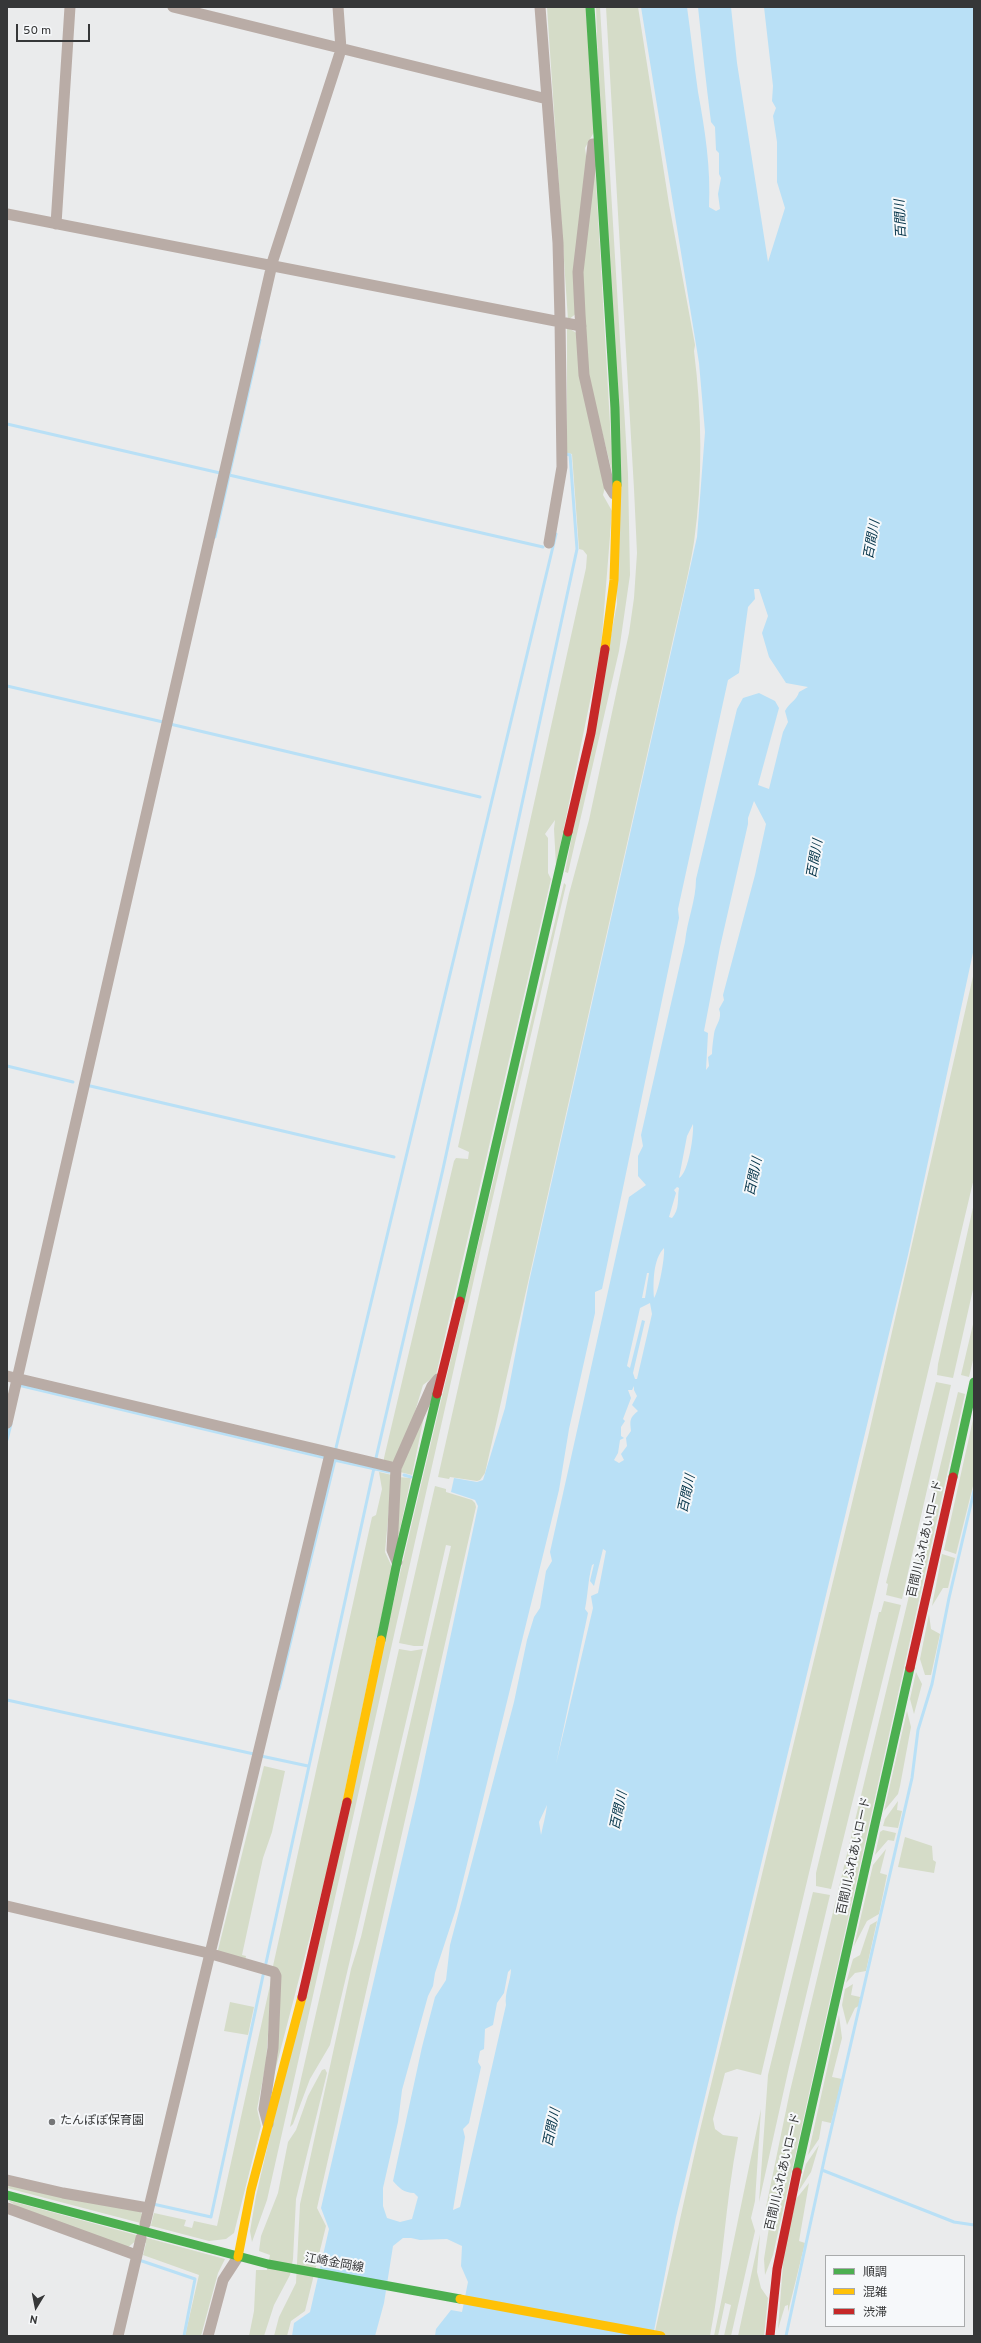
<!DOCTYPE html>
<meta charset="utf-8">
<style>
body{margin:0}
#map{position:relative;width:981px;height:2343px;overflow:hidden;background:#eaebec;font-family:Overpass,"Noto Sans JP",sans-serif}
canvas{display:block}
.frame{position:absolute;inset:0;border:8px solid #363738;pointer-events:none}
.legend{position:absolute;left:825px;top:2255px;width:140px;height:72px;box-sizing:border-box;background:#f6f8fa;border:1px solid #a9abac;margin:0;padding:5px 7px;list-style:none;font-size:12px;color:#363738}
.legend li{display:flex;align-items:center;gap:8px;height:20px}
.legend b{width:20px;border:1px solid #a9abac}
.north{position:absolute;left:16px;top:2287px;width:40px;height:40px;-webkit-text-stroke:3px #f6f8fa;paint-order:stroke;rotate:190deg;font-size:11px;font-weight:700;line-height:16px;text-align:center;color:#363738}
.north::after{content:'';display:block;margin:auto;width:14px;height:18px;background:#363738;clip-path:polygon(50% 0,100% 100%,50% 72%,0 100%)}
.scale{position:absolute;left:16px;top:24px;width:74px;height:18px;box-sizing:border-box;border:2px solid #363738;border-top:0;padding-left:5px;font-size:12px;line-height:14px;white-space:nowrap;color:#363738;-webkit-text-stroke:3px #f6f8fa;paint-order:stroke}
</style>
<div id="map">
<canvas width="981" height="2343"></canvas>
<div class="frame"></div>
<ul class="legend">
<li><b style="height:5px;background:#4caf50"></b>順調</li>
<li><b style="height:5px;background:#ffc107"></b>混雑</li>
<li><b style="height:5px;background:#c62828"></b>渋滞</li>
</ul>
<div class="north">N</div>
<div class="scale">50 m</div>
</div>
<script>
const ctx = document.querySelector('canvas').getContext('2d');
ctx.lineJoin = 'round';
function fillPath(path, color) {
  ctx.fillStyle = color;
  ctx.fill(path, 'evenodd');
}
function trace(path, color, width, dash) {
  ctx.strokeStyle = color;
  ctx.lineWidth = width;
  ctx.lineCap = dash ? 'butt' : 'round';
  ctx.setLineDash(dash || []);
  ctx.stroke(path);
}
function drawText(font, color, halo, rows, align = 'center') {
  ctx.font = font + ' Overpass,"Noto Sans JP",sans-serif';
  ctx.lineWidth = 4;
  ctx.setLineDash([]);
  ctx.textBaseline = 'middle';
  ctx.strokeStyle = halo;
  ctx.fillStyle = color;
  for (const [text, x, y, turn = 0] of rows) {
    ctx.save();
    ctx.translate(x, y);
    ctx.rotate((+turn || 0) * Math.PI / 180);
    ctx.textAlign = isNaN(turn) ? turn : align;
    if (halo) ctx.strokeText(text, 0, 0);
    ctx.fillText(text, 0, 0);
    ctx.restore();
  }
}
fillPath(new Path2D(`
 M547,7H586L594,132L585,148L587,162L577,313L568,320Z
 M596,7H600L628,474L630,575L619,651L568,873L565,872L617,604Z
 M606,7H638L669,204L695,345L694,351C702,415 703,478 694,542C688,579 678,616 670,653L485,1473L480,1480L477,1481L450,1477L449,1479L438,1477L569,894L589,820L629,633L634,598L637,553L634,489Z
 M595,164L613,476L587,372L581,271Z
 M567,327L578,334L605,487L603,495L612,511L601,648L556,866L554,829L555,820L545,834L548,838V873L551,879L436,1375L423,1385L411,1425L396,1460L390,1463L384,1462V1458L454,1161L456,1158L468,1159L469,1152L458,1147L586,568L587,555L583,550L579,549L572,454L567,453Z
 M564,883L566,885L481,1248L267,2200L252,2242L250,2231L256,2196L402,1565Z
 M974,972V1178L761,2075L737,2069L725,2073L713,2119L715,2129L723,2135L738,2137C725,2203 723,2270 710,2336H654L699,2134L868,1437Z
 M974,1203V1285L953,1378L937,1375L938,1364Z
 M974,1320V1356L969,1377L961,1375Z
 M936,1382L951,1385L902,1599L886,1595L888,1584L886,1583Z
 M958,1392L965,1394L773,2255L765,2275L764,2259L770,2221L766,2207L790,2091Z
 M427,1402L412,1475L400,1472Z
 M974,1415V1482L956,1554L944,1550Z
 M379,1472L392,1475L385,1552L392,1567L332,1852L268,2098L273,1966L372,1517L376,1515L382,1489Z
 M398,1477L411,1478L398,1538Z
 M435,1486L446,1489V1492L472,1500L475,1503L476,1507L317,2208L326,2226L305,2311L291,2321L287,2336H274L279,2317L296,2283L300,2204L305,2182L351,1969L361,1937L451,1546L446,1545L423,1646H414L399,1643Z
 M942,1554L955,1558L948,1588H943L932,1606Z
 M884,1601L901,1605L831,1889L816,1886V1873L879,1612H881Z
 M929,1614L931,1629L940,1634L931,1675H925L920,1659Z
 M399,1649L411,1651L423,1649L330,2045L310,2079L293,2124L290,2127Z
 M916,1672L922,1684L914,1714L910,1699Z
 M907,1711L911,1727L900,1786L898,1794L884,1811Z
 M264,1766L285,1771L272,1832L263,1858L242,1955L246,1956L245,1961L217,1954Z
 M898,1801L897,1810L902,1811L898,1828L883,1826L885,1819Z
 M883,1830L896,1833L894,1841L888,1840L875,1855L880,1832Z
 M905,1837L932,1846L933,1860L936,1862L934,1873L898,1867Z
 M886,1849L880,1873L887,1875L879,1914L867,1921L854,1946L873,1865Z
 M813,1892L830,1895L789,2067L759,2202L768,2075Z
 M877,1921L866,1971L855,1973L846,1983L853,1959L860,1955L870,1925Z
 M272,1976L266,2063L257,2109L261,2126L234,2233L226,2239L209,2241L7,2188V2183L139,2210L142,2214L141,2222L151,2225L154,2213L186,2220L184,2226L192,2228L194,2221L217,2226Z
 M853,1984L851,1995L860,1997L859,2006L855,2008L847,2025L842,2005L845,1989Z
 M230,2002L254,2007L248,2035L224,2031Z
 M839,2015L842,2038L832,2077L842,2079L831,2123L822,2121L819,2139L808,2155Z
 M325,2069L327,2073L296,2199L293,2259L290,2275L274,2305L264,2336H249L254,2311L256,2270H267L270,2255L259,2251L261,2236L278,2193L288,2142L296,2130L308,2096L322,2070Z
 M761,2109L755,2201L751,2218L755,2231L731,2336H724L731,2305L725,2303L718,2336H714Z
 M819,2145L811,2172L798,2192L806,2164Z
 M809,2183L799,2241L805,2243L788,2312V2305L785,2306L778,2329L784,2252L796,2199Z
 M7,2200L225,2259L218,2273L201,2336H185L199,2275L143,2255L146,2243L137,2240L127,2248L21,2209Z
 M760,2234L757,2272L761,2288L768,2298L764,2336H738Z`), '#d5dcc8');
fillPath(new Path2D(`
 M641,7H687C691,35 694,64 698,92C705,130 711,168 709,207L716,211L720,209L718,194L721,178L719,174V153L716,150L715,127L711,122C706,83 702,45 698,7H731L737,63L768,262L785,208L777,182V142L773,116L776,108L772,101L773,86L764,7H974V948L908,1255L676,2217L653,2336H435L436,2329L451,2310L462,2312L468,2282L461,2266L462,2246L447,2239L420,2240L411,2238H403L393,2246L384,2303L375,2336H292L294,2323L310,2312L329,2229L321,2208L418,1790L478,1506L475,1500L451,1492L454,1478L477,1482L483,1480L505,1408L529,1282L697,537L705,432L699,363ZM754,589H759L768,616L762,633L769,657L786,683L808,687L799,692C797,700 789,703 785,711L788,722L783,732L769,789L758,785L779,708L775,701L759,693L743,698L737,709L696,879C696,901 687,920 685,942L641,1135L643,1146L638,1156V1176L646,1185L629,1197L550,1552L552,1561L546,1571L540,1608L534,1617L527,1640L514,1702L450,1945L446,1980L435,1997L422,2047L393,2181C399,2188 404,2193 414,2193L418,2197L412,2219L400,2222L387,2218L383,2206V2188L398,2122L402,2090L428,1996L433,1986L435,1973L456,1909L559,1490L569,1429L595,1313V1292L602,1289L679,918L678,909L728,680L739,673L748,607L755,599ZM754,801L766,824L755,875L723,995L724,1000L719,1009C723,1019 715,1025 714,1034C713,1041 712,1048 712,1054L708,1057L709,1066L706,1070L708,1033L704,1031L720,947L748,824V818ZM693,1124C694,1133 689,1173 679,1178L687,1136ZM677,1187L679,1188C677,1199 680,1209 672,1218L669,1217L676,1193L674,1190ZM664,1248C665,1257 659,1291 654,1298C653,1283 653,1259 664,1248ZM647,1273H649L645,1298H642ZM650,1303L652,1314L637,1379H635L633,1373L645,1321L642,1320L630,1368L627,1366L640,1308ZM634,1386V1390L637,1396L632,1405L638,1411C629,1418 630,1421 631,1431L626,1438L627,1446L621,1454L624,1460L619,1463L614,1460L618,1453L620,1440L624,1438L621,1436V1427L625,1421L623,1419L631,1398L628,1390H632ZM603,1549L606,1551L598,1593L591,1596L593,1608L556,1764L588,1613L585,1609C588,1594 588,1580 592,1565L594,1564L590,1581L594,1586ZM547,1805C546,1815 543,1825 541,1835L539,1822ZM511,1969C511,1980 504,1994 506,2005L460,2207L453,2210L465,2137L463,2129L469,2123L481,2067L478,2062L480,2051L484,2049L485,2029L493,2025L497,2003L504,1993L508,1972Z`), '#b9e0f6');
trace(new Path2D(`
 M7,424L220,473
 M229,475L543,547
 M215,537L260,340
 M7,686L163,722
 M170,724L480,797
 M7,1066L73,1082
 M86,1085L394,1157
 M18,1385L326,1458
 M7,1440L11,1424
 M335,1452L556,534
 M376,1458L443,1169L577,549L570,455L566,454
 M334,1460L389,1472
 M404,1475L411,1477
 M279,1689L335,1460
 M7,1700L254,1754
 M261,1756L308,1766
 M266,1963L374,1468
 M822,2170L954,2222L974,2225
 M153,2204L211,2217L264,1971
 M139,2260L195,2279L184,2336
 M786,2336L825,2156L912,1778L918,1730L932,1684L949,1598L974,1491`), '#b9e0f6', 3);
trace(new Path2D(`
 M173,7L547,99
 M540,7L558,243L560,319L562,467L549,543
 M595,144H593L578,272L580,314L584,375L609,486L614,494
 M7,214L581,326
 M56,224L70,7
 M7,1376L396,1468
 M7,1423L273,260L339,56L341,49L338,7
 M397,1562L392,1550L396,1468L432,1386L438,1379
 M7,1906L208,1953L274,1972L276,1976L273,2048L264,2109L268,2124
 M7,2180L63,2193L148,2208
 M7,2208L136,2255
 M145,2224L330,1454
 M118,2336L141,2238
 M208,2336L223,2280L238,2257`), '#b9aca6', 11);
trace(new Path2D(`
 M590,7L615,408L617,485
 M460,1301L568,832
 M953,1477L974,1382
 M381,1640L397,1562L437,1394
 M797,2172L910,1668
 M7,2195L268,2264L460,2299`), '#4caf50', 9);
trace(new Path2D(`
 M605,649L614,580L617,485
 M347,1802L381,1640
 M238,2257L251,2190L302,1997
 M460,2299L661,2336`), '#ffc107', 9);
trace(new Path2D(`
 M568,832L591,733L605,649
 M437,1394L460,1301
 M910,1668L953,1477
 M302,1997L347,1802
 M770,2336L777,2269L797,2172`), '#c62828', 9);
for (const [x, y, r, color] of [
 [52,2122,4,"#757677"]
]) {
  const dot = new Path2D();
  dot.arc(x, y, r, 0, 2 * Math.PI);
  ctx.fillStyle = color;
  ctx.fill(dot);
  trace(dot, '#f6f8fa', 1.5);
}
drawText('12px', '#363738', '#f6f8fa', [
 ["百間川ふれあいロード",926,1539,-77],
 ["百間川ふれあいロード",855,1856,-78],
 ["百間川ふれあいロード",784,2172,-77],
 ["江崎金岡線",334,2264,10]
]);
drawText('12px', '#363738', '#f6f8fa', [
 ["たんぽぽ保育園",60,2122]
], 'left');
drawText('italic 13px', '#043449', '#f6f8fa', [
 ["百間川",902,219,-93],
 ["百間川",873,540,-80],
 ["百間川",816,859,-80],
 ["百間川",755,1177,-78],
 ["百間川",688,1494,-78],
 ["百間川",620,1811,-78],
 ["百間川",553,2128,-78]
]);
</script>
